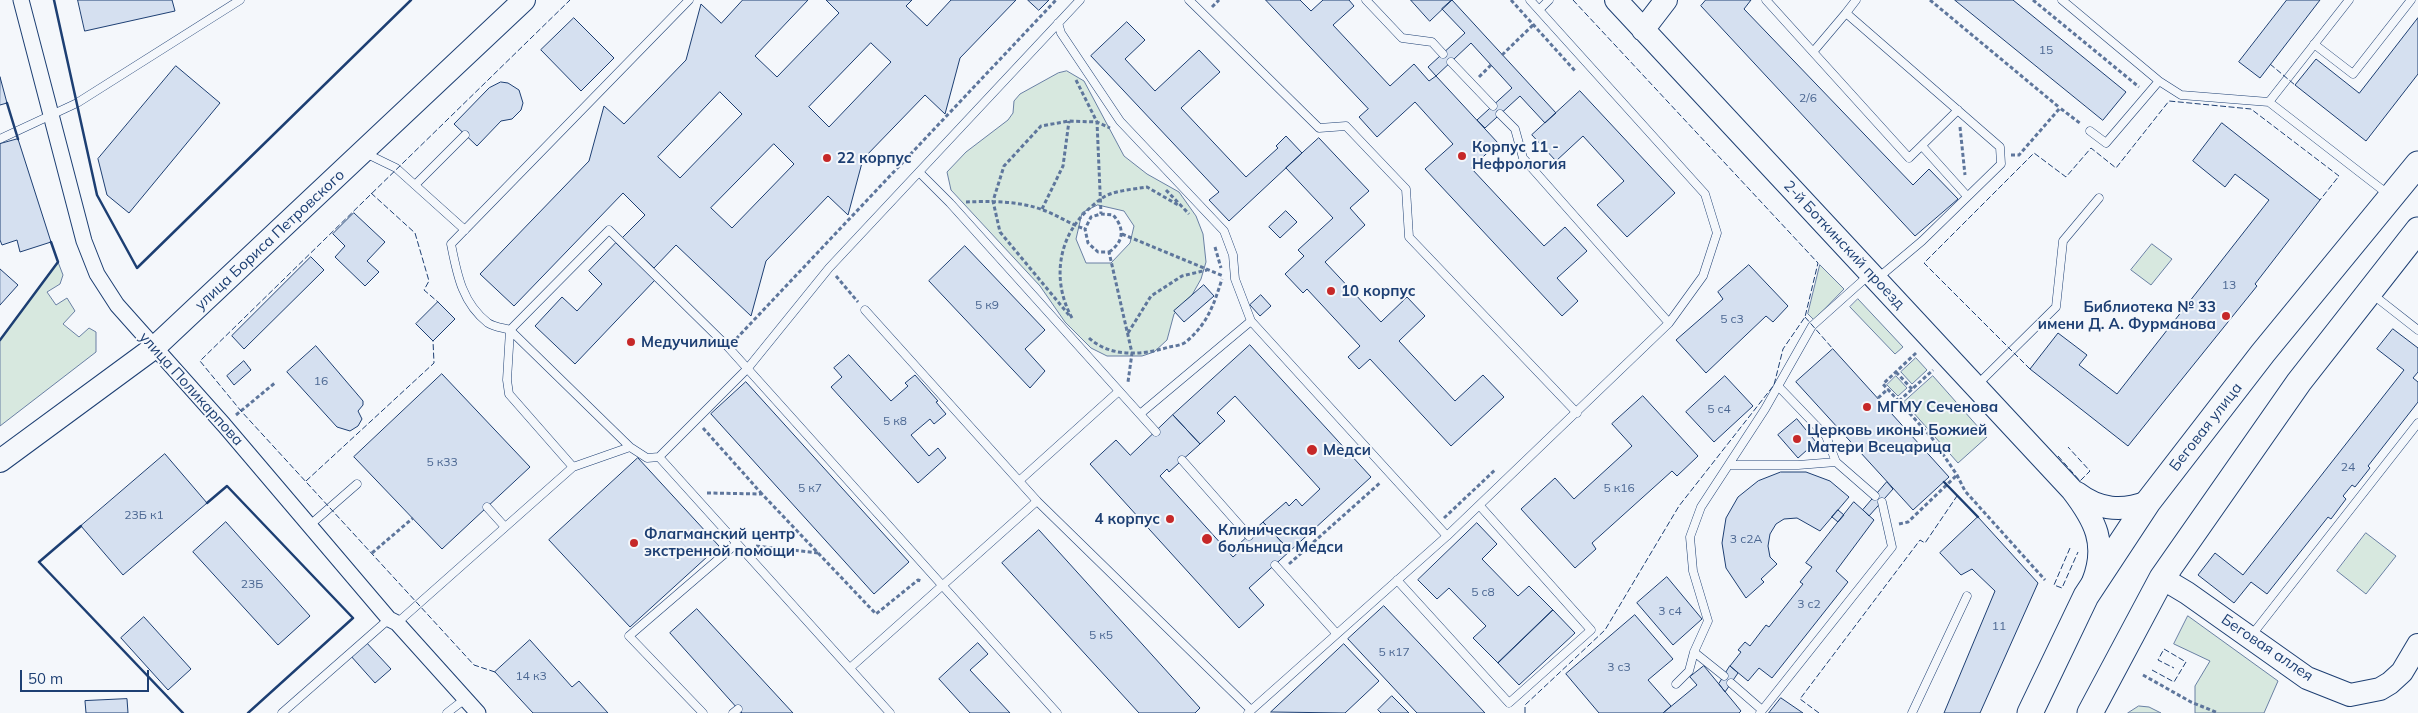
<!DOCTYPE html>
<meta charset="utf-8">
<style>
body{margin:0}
#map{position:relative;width:2418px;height:713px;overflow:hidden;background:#f4f7fb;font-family:Mulish,sans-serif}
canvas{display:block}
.scale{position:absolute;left:20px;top:670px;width:129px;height:22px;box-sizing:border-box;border:2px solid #1d3f73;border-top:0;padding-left:6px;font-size:15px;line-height:18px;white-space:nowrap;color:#1d3f73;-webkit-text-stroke:4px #f4f7fb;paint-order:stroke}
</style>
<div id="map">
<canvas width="2418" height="713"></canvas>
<div class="scale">50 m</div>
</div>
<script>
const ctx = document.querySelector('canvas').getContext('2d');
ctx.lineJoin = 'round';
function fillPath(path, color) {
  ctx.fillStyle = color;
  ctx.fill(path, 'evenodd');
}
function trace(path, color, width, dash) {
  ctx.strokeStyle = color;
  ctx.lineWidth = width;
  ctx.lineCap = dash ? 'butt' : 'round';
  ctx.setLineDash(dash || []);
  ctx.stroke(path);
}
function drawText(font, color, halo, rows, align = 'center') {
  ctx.font = font + ' Mulish,sans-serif';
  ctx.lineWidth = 4;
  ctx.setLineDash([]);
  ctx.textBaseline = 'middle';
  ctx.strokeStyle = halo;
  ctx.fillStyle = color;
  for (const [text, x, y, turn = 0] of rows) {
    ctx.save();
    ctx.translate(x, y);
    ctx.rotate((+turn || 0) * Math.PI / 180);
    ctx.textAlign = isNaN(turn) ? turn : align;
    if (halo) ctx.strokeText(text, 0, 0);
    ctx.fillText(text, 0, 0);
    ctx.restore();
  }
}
const green = new Path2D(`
 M1067,71L1084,81L1124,156L1147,174L1179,192L1196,216L1203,234L1206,262L1201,279L1192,295L1174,314L1167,340L1154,352L1142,356H1107L1091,348L1065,322L1040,286L951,190L947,172L966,152L1008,120L1013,113L1014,101L1020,94L1058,73ZM1098,205L1124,211L1134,226L1130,243L1111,263H1086L1076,239L1082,213Z
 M2152,244L2172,259L2151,285L2131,270Z
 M58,262L63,275L60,284L47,292L56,305L67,298L75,311L63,324L79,337L89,328L96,332V352L0,426V340Z
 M1820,265L1844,289L1814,320L1808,314Z
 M1858,299L1903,347L1895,354L1850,307Z
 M1916,358L1927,370L1912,384L1901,372Z
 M1896,376L1907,388L1898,396L1887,385Z
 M1933,376L1987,437L1958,463L1904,402Z
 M2366,533L2396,556L2366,594L2337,571Z
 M2188,616L2278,681L2264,713H2195V686L2210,661L2174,644Z
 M2139,706L2149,707L2161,713H2128Z`);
fillPath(green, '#d7e8df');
trace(green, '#687fa3', 1);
const building = new Path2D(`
 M78,0H172L175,11L85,31Z
 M743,0H808L755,56L777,77L839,13L826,0H912L906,6L927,26L951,0H1016L960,58L945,114L925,95L863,159L848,215L828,196L766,261L751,316L676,245L654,268L622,238L645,215L623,193L514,306L480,274L589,161L604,106L624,124L686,60L701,4L721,23ZM871,43L891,62L829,127L809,107ZM720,92L742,114L680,178L658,157ZM774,144L794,164L732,228L711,208Z
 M1028,0H1049L1039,10Z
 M1266,0H1300L1311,11L1323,0H1349L1354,6L1333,25L1390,86L1414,64L1429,81L1436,76L1498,143L1471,168L1544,246L1565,227L1587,251L1557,278L1578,301L1562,316L1425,169L1453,144L1415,102L1377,137L1359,117L1368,109Z
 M1411,0H1452L1430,21Z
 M1452,0L1556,113L1545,123L1520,96L1485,128L1477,120L1512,88L1471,43L1436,76L1428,67L1465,33L1442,9Z
 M1706,0H1751L1744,9L1913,185L1929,169L1958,199L1915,236L1701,6Z
 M1955,0H2013L2126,92L2103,120Z
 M2287,0H2320L2260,78L2239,62Z
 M574,18L614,58L581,91L541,50Z
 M2418,18V74L2366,141L2295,85L2316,59L2359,93Z
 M1127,22L1145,40L1125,59L1155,91L1199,50L1220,72L1181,108L1246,177L1278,148L1276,146L1286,136L1302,153L1229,221L1209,200L1219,192L1091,56Z
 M176,66L220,103L129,213L107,195L98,159Z
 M0,77L7,103L0,105Z
 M501,82L508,83L519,90L523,103L521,110L512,119L501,121L477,146L454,124L489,88Z
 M1580,91L1675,193L1627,237L1597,205L1624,181L1583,136L1556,161L1532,135Z
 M2222,123L2320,200L2255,284L2257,286L2128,446L2030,369L2058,333L2087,355L2079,365L2117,394L2269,200L2235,174L2225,187L2193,161Z
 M1319,138L1369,191L1350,208L1365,225L1325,262L1381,322L1407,297L1425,316L1399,341L1455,401L1483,375L1504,397L1451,446L1370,359L1359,369L1348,357L1360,346L1307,289L1303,293L1285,274L1304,256L1298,250L1333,218L1286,168Z
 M18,139L51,242L20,252L17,240L2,245L0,240V144Z
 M1286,211L1297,222L1280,238L1269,227Z
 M354,213L385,242L367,261L379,272L365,286L335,257L345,246L333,234Z
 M616,243L655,280L575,364L535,326L562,297L577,311L602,284L589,271Z
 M965,246L1045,330L1025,349L1045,371L1030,388L929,281Z
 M311,257L324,270L244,349L232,336Z
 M1749,265L1788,306L1773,322L1766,316L1706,373L1676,340L1723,299L1718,292Z
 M0,269L18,285L0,305Z
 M1204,285L1214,296L1184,322L1174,311Z
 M1261,295L1271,306L1260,316L1250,305Z
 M438,302L455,319L433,341L416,324Z
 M2393,329L2418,348V372L2413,378L2418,382V402L2368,466L2370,468L2355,487L2352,485L2343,496L2346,499L2331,519L2328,517L2267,594L2251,582L2234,603L2198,575L2215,553L2243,575L2404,370L2377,349Z
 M1250,345L1371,477L1290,551L1263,522L1286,502L1289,506L1296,499L1302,506L1320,489L1235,396L1217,413L1225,421L1200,444L1173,415Z
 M316,346L363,401V405L358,411L362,419L358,426L350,431L337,427L287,372Z
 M1833,349L1949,477L1913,510L1796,382Z
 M849,355L891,401L908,386L905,383L915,375L938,401L936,402L946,414L934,424L930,419L911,435L929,456L938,448L946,458L918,483L831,387L842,377L834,368Z
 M244,361L251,370L234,385L227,376Z
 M442,374L530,467L442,549L354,457Z
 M1725,376L1753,406L1714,442L1686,412Z
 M746,382L909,562L874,594L711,414Z
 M1643,396L1698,456L1677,476L1672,471L1592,543L1596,549L1575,568L1521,509L1555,478L1574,499L1632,446L1612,424Z
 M1173,415L1200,444L1169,472L1167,469L1160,476L1233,557L1242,549L1238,545L1263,522L1290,551L1249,588L1264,605L1239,628L1090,464L1116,440L1130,455Z
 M1797,419L1816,442L1798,458L1778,435Z
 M165,454L207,503L123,575L81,526Z
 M638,458L719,546L630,627L549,540Z
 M1781,472H1806L1830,481L1849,497L1820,531L1797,518L1784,519L1776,524L1770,534L1768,546L1770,557L1777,564L1761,579L1764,582L1746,598L1726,568L1722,543L1726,518L1738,497L1758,481Z
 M1887,482L1893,489L1869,516L1863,510Z
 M1854,502L1874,520L1836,571L1848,582L1772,678L1759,668L1748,681L1730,666L1741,652L1738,650L1745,642L1750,646L1766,625L1769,627L1803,584L1800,582L1812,567L1806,563Z
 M1838,510L1844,515L1838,522L1832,517Z
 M1978,517L2038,583L1980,713H1944L1995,591L1972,569L1961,575L1940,553Z
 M226,522L310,616L278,645L193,552Z
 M1477,523L1497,544L1482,559L1518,596L1529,586L1553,610L1498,663L1473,638L1486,626L1449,588L1437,599L1418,580Z
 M1039,530L1200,708L1195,713H1139L1002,563Z
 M1667,577L1702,619L1673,645L1637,603Z
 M1384,606L1439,664L1485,713H1417L1348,639Z
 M697,609L793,713H742L738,709L670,633Z
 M1553,610L1575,633L1519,685L1498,663Z
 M1635,615L1673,659L1648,680L1671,706L1663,713H1599L1566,674Z
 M144,617L191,669L168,690L121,638Z
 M530,640L572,687L579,681L608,713H533L495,672Z
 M365,641L391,669L375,683L350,655Z
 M978,643L988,654L970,670L1010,713H970L939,679Z
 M1344,644L1379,681L1345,713L1271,712Z
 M1704,666L1741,711L1739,713H1663L1697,685L1690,677Z
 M1730,666L1738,673L1725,692L1719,684Z
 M1392,696L1409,713H1381L1378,710Z
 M1781,698L1803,713H1769Z
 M127,699L128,713H86L85,701Z`);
fillPath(building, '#d5e0f0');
trace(building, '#1d3f73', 1);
const lane = new Path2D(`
 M689,0L451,244C457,274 462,303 488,323C494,327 504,328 510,330L630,447L647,458L659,457L748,368L829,268L1080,0
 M1189,0L1319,128L1346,126L1406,189L1409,237L1577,413
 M1366,0L1402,38L1432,42L1443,54
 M1530,0L1539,10L1549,0
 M1766,0L1813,52
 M2062,0L2159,81L2181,95L2269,102L2389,195
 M1846,13L1856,0
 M1058,23L1061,33L1120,121L1224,231L1233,255L1235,279L1251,321
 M2314,44L2353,74L2411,0
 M1451,62L1493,106
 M2269,102L2349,0
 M1500,114L1515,129L1523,158L1669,323
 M2090,131L2106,143L2159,81
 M0,139L77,103L240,0
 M1922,146L1967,196
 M365,153L396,168L465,230
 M919,172L950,203L1156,432
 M416,184L465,135
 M1878,278L1922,241L2001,164L2000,147L1846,13L1813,52L1909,158L1958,110
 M2372,294L2418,330
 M865,310L1037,501L1251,710
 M1977,385L2056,307L2063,241L2099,198
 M1778,386L1826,436L1836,462
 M1140,414L1251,321L1447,536
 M659,457L890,713
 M1182,460L1249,536
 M1729,465H1798L1836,462L1875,496
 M573,467L509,394L507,380L510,330L609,230L728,347L1057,713
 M1019,481L1119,391
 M487,507L505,527
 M310,525L357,484
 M1275,565L1336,633
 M1397,580L1509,703L1591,630L1480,506
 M397,623L573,467L630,447
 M2251,636L2418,423
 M1694,652L1724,676
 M850,668L1037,501
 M1731,683L1762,710
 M1676,684L1689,671L1694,652L1708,621L1693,571L1690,537L1701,507L1765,409L1812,326L1869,275
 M282,713L389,619
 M447,713L465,699
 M703,713L629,636L736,544
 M733,713L738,709
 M1248,713L1447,536L1669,323L1703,276L1717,233L1705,194L1539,10
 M1760,713L1892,547L1882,502
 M1912,713L1967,596`);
const street = new Path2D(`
 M21,0L84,241L97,274L117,305L224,425L389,619L397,623L478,713`);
const secondary = new Path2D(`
 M1616,0L2072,490C2095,520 2108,544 2093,582
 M1643,30L1666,0
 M0,461L155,347L524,0
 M2077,493C2099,510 2122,512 2148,502
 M2162,578L2187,593L2307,678L2350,695L2380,689L2390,683L2402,672L2418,645`);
const primary = new Path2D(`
 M2030,713L2086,596L2148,502L2263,353L2418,164
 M2090,713L2162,578L2299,382L2418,230`);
trace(lane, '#1d3f73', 9);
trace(street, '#1d3f73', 17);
trace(secondary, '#1d3f73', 24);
trace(primary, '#1d3f73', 27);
trace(new Path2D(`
 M1511,0L1576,72
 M1930,0L2060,108
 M2033,0L2139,87
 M1212,7L1219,0
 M1502,55L1533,25
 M1479,77L1491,65
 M1076,80L1097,122L1101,214
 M1960,127L1965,175
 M2011,155H2019L2060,108L2081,124
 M1166,190L1189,214
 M966,202C990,201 1020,201 1043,210C1057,215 1070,224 1085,229
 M1042,209L1063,166L1069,121
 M1122,234L1223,276
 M1215,247L1221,268
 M1109,252C1124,242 1125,228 1113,215L1101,214L1091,217L1085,229L1088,243L1098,252H1109L1132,353L1128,382
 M836,276L858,302
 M1069,315L1000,232L993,201L1004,166L1041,126L1069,121L1097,122L1110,128
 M1072,318C1051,280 1058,235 1091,207C1097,202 1102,197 1110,194C1121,190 1135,189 1147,187L1178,205
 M1128,333L1151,296L1182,276L1207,270
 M1089,338C1111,358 1143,355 1169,347C1175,346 1183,345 1187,341C1208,323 1214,304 1222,279
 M736,339L1056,0
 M1916,353L1883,384L1932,438L1957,475L1965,491L2045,580
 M1896,372L1912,389
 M1878,398L1888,389
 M1899,401L1933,370
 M236,415L276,382
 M703,428L762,494
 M707,493L762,494L876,614L918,580L921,581
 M1444,518L1496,469
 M1899,524L1908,522L1957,475
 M756,546L819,553
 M372,553L413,518
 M1289,564L1381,482
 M2143,675L2191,702L2218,713`), '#5e769c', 3, [4, 2.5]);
trace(lane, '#f4f7fb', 8);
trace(street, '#f4f7fb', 15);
trace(secondary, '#f4f7fb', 22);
trace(primary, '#f4f7fb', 25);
trace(new Path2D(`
 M2270,64L2295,85
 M371,193L415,233L429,281L424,290L438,302
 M1805,317L1833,349
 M2030,369L1924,263L2034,153L2066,177L2091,148L2116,168L2169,101L2251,109L2339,176L2320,200
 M2058,456L2080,481L2090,471L2068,447
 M306,481L434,363L433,341
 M2070,548L2054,585L2062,588L2078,552
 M2152,670L2174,682L2186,662L2164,649L2158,660L2174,668
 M495,672L474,665L241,411L200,361L570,0
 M1525,713V705L1605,630L1679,506L1774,385L1783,349L1805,317L1818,263L1573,0
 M1819,713L1800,699L1920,540L1925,543L1957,496`), '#1d3f73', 1, [6, 2.5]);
trace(new Path2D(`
 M54,0L97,195L137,268L411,0
 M7,103L18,139
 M0,340L58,262L51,242
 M1944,482L1978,517
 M207,503L227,486L353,618L248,713
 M81,526L39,562L183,713`), '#1d3f73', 2.5);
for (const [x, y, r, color] of [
 [1462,156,5,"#c62828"],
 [827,158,5,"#c62828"],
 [1331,291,5,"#c62828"],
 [2226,316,5,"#c62828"],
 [631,342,5,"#c62828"],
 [1867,407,5,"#c62828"],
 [1797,439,5,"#c62828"],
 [1312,450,6,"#c62828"],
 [1170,519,5,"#c62828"],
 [1207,539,6,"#c62828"],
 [634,543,5,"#c62828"]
]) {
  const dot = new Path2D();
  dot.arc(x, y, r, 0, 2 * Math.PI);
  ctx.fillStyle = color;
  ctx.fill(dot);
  trace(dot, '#f4f7fb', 2);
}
drawText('12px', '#4b6792', null, [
 ["15",2046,50],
 ["2/6",1808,98],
 ["13",2229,285],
 ["5 к9",987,305],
 ["5 с3",1732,319],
 ["16",321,381],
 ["5 с4",1719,409],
 ["5 к8",895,421],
 ["5 к33",442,462],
 ["24",2348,467],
 ["5 к7",810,488],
 ["5 к16",1619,488],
 ["23Б к1",144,515],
 ["3 с2А",1746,539],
 ["23Б",252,584],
 ["5 с8",1483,592],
 ["3 с2",1809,604],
 ["3 с4",1670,611],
 ["11",1999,626],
 ["5 к5",1101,635],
 ["5 к17",1394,652],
 ["3 с3",1619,667],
 ["14 к3",531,676]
]);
drawText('bold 15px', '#1d3f73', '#f4f7fb', [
 ["Корпус 11 -",1472,147],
 ["Нефрология",1472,164],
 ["22 корпус",837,158],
 ["10 корпус",1341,291],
 ["Библиотека № 33",2216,307,"right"],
 ["имени Д. А. Фурманова",2216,324,"right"],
 ["Медучилище",641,342],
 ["МГМУ Сеченова",1877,407],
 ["Церковь иконы Божией",1807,430],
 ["Матери Всецарица",1807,447],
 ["Медси",1323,450],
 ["4 корпус",1160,519,"right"],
 ["Клиническая",1218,530],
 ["больница Медси",1218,547],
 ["Флагманский центр",644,534],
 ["экстренной помощи",644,551]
], 'left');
drawText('15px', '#1d3f73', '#f4f7fb', [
 ["улица Бориса Петровского",270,240,-43],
 ["2-й Боткинский проезд",1844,245,47],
 ["улица Поликарпова",191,389,48],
 ["Беговая улица",2206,427,-52],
 ["Беговая аллея",2267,648,34]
]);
</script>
